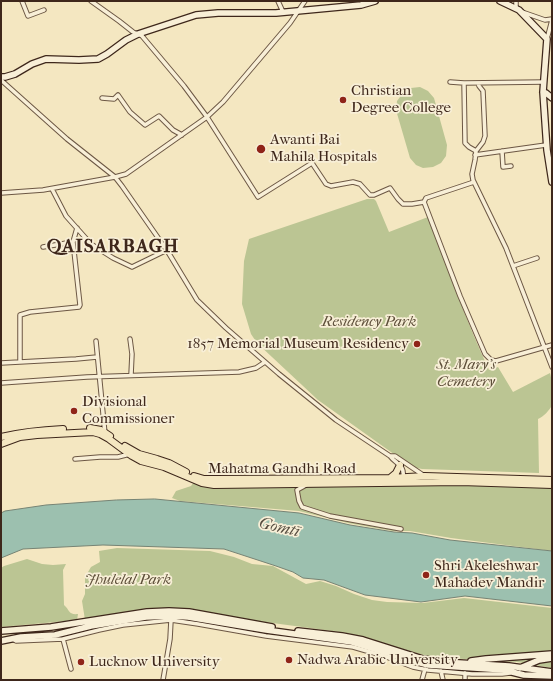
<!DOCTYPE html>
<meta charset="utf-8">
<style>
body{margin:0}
#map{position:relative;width:553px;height:681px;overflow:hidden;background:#f4e7c1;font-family:"IM FELL French Canon",serif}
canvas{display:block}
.frame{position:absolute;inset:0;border:2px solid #3e271b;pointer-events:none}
</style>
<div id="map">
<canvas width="553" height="681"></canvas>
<div class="frame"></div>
</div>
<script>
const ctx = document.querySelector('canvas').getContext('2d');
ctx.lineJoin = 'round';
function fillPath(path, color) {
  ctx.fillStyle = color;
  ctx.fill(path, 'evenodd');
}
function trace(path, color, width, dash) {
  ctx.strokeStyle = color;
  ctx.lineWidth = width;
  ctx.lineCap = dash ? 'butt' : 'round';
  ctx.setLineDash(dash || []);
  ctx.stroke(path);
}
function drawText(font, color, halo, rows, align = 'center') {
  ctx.font = font + ' "IM FELL French Canon",serif';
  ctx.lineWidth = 3.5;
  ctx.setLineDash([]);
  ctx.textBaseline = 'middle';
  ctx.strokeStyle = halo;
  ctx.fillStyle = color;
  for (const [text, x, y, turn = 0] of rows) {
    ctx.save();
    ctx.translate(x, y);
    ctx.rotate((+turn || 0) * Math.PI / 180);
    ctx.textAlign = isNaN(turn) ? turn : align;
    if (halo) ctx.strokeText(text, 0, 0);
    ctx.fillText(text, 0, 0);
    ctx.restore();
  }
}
fillPath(new Path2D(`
 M420,87L428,91L434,98L447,145L446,156L441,163L433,167L423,168L416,165L410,158L396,110L397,101L403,93L411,88Z
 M367,199H374L376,201L389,232L428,217C447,268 466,320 489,370L498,367L513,392L550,373C552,378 553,401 552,405C550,410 543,417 538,419L539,473L422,469L412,467L318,400L257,343L251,334L242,304L244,261L249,239Z
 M194,482L443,484L552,487V551L451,538L410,531H393L348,523L299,511L180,501L172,498L176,491L191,486Z
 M117,548L210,551L234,557L252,564L273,566L306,584L320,581L336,586L354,594L372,600L387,602L423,603L464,598L552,608V668L517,662L447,658L427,656L347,633L250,620L174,608L142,610L113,614L85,620L82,601L85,594V577L91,567L100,562L99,551Z
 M27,559L42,564L53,565L66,564L63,570L64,605C70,610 68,615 78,614L77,620L1,627V568L4,566Z`), '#bbc593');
const water = new Path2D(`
 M155,499L299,513L350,525L394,532L412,533L450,540L552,551V606L465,596L421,602L365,595L324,580L303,578L293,572L276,566L224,549L103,545L23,549L1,558V513L5,511L46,505L116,500Z`);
fillPath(water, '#9cc0af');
trace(water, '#768374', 1);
const street = new Path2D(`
 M22,1L28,16L44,10
 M91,1L119,21L133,32L142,36L184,86L207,117L258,197L312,163L326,184L331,186L353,182L360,184L370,195H374L390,188L398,199L403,204H412L424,202L426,198L474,182
 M278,1L283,12
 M516,9V1
 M522,12L545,20L552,19
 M547,39L552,20
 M1,80L67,139L115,177L122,186L168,252L197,300L226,328L279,374L336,420L390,456H395L423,475
 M450,82L464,83L544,82
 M464,83L465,143L469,147L476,151
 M478,83L479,86L483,91L485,136L483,142L476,151L475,160L472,174L473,180L506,248L552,367
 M102,98L114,99L118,95L130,112L145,125L159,116L173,130L182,135
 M502,151L503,167L511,166
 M475,155L546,145
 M52,189L66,216L91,244L113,258L132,267L167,250
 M1,193L43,190L115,177L126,174L207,117L223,102L290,23L305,1
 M424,202L460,296L485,354L491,360L496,361L552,345
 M43,247L73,242
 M513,266L537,258
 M130,339L132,354L131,375
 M96,341L105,434
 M20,362V315L30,312L79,307L80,305L73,242L77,228
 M1,363L76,359L97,357
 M1,383L87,377L239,372L256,368L265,362
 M390,456C396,464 405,465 403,477
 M75,459L100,457H118L130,454
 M306,485L297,490L299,501L302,507L330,516L401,529
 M13,639L16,641L63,639L99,630L123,625L171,620L198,624L266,636L353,647L384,656L413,667L428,670L472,674H502L510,673
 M63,639L71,669
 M441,671L443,680
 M465,673V680
 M163,680L170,639L171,620
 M422,680L425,669`);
const secondary = new Path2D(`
 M500,1L519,10L547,39L543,92L547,150L552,182
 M1,77H5L15,74L32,64L46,59L79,60L98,59L107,54L126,40L138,34L196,15L218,13H276L361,5L375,1
 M543,92L546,93L552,98
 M1,631L51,627L147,612L169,611L189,612L272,627
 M298,631L342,636L363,640L423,659L443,662L509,666L552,672
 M1,641L21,637L55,635L91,626L146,617L172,616L188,617L266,630L352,642L417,662L428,665L504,670L524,675L552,676
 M471,661L486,659L552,654
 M520,668L539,660L552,658`);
const primary = new Path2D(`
 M90,428L101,430L110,436
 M1,437C22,432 42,430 63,429
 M1,444L20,437L37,435L93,432L100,434L109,439L132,456L141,461L164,467L202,483L214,485L461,482L552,485
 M125,446L139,454L157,459L169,463L186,472
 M194,476L204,479H216L390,478L425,476L552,480
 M390,478L396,473L400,465`);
trace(street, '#6c5744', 5.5);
trace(secondary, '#3e271b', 8);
trace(primary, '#3e271b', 8);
trace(street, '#f8efd7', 3.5);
trace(secondary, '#f8efd7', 5.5);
trace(primary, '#f4e7c1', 6);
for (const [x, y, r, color] of [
 [343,100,4,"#8f2418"],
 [261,149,5,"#8f2418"],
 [417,344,4,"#8f2418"],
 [74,411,4,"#8f2418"],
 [426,575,4,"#8f2418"],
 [289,660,4,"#8f2418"],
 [81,662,4,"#8f2418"]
]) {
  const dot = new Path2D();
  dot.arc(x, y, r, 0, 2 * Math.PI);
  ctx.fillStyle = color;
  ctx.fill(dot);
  trace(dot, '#f8efd7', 1.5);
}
drawText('15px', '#3e271b', '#f8efd7', [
 ["Christian",351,91],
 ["Degree College",351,108],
 ["Awanti Bai",270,140],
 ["Mahila Hospitals",270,157],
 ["1857 Memorial Museum Residency",409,344,"right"],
 ["Divisional",82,402],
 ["Commissioner",82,419],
 ["Shri Akeleshwar",434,566],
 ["Mahadev Mandir",434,583],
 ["Nadwa Arabic University",297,660],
 ["Lucknow University",89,662]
], 'left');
drawText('italic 15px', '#5d4e39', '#f8efd7', [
 ["Residency Park",369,322],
 ["St. Mary's",466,365],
 ["Cemetery",466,382],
 ["Jhulelal Park",128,580]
]);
drawText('15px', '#3e271b', '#f8efd7', [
 ["Mahatma Gandhi Road",282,469]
]);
drawText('italic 16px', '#564d40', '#f8efd7', [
 ["Gomtī",279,528,13]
]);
ctx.letterSpacing = '1px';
drawText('bold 19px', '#3e271b', '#f8efd7', [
 ["QAISARBAGH",113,247]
]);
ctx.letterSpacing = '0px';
</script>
